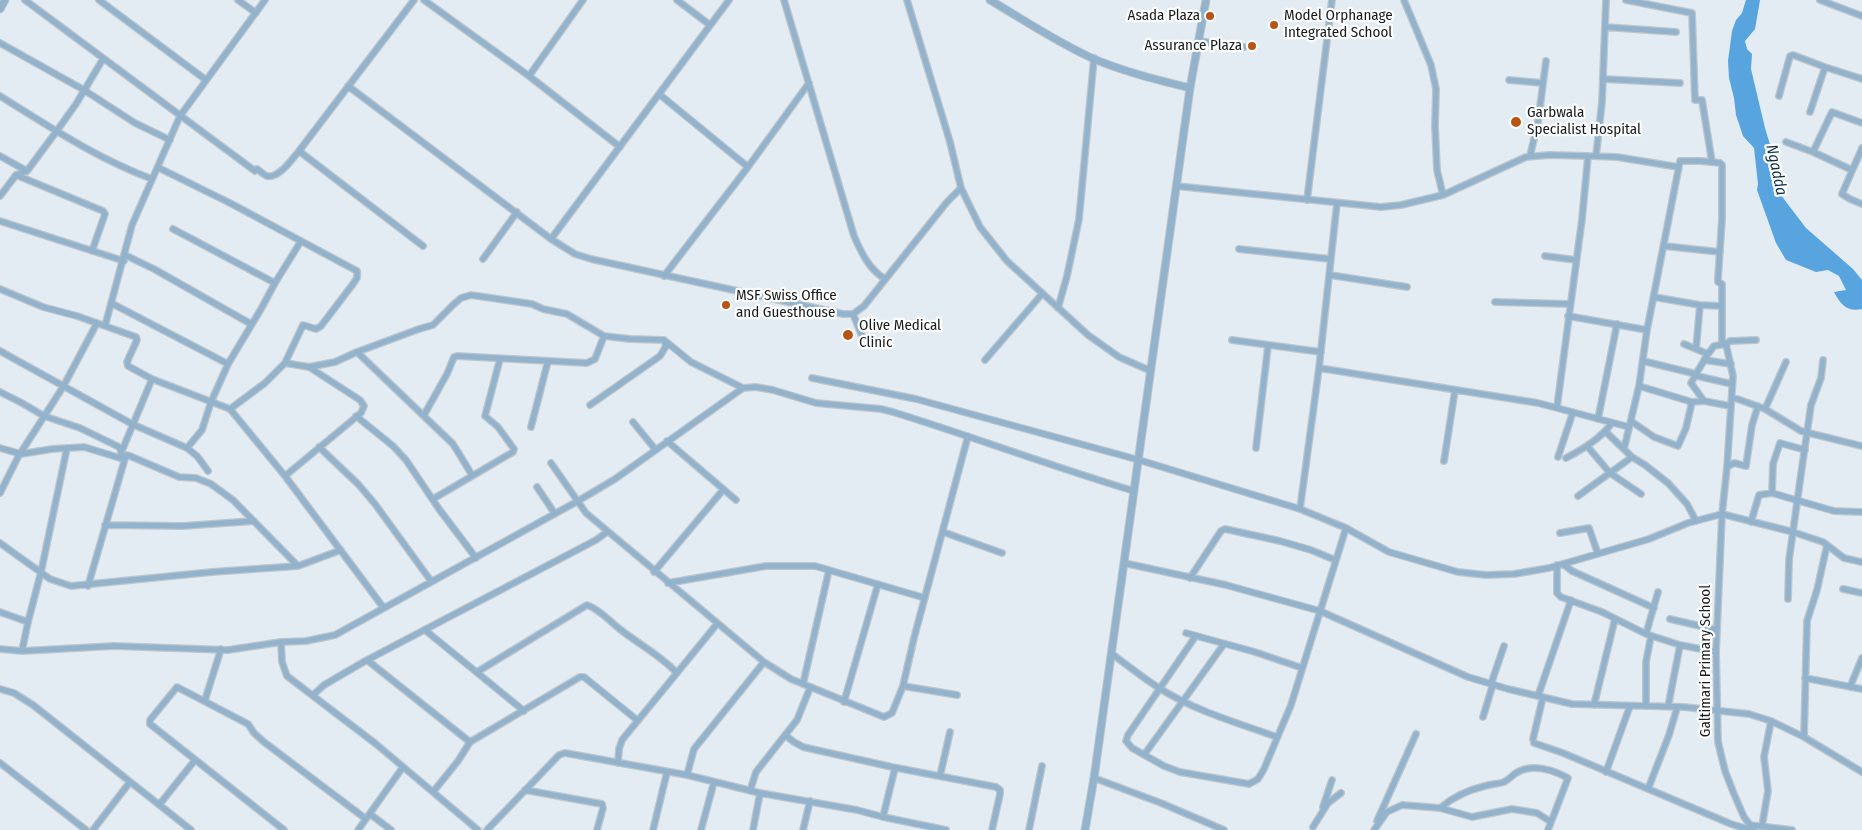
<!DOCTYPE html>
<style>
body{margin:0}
canvas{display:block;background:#e3ecf3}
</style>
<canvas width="1862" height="830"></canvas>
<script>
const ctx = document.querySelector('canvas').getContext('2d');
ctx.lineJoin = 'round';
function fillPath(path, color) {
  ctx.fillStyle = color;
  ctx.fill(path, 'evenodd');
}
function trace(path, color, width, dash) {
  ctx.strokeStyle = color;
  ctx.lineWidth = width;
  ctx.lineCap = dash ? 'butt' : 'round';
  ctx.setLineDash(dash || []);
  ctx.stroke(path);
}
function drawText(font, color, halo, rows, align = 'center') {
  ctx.font = font + ' "Fira Sans Condensed",sans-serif';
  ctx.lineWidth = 4.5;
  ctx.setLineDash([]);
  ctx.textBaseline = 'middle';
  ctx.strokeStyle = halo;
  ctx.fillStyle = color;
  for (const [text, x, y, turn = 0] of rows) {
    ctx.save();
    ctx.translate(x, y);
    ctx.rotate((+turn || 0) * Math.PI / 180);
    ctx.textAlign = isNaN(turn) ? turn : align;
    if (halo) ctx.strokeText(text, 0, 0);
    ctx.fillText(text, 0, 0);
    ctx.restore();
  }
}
fillPath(new Path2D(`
 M1746,0H1760L1755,29L1745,41L1747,49L1752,54L1751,69L1765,128L1771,148L1772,173L1777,190L1806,228L1853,269L1862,280V309C1847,312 1841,305 1834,292L1846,290L1839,276L1828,270L1816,272L1786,260L1776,243L1757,190L1758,184L1754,148L1743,136L1736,115L1734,98L1729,78L1728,61L1732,31L1736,20L1742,13Z`), '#58a4de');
const minor = new Path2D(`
 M25,0L255,171L257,169C260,171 264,175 267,176C279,179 293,158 299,151L414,0
 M99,0L206,80
 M238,0L256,13
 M424,0L529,76L620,147
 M677,0L710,25
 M784,0L854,236C862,254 869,269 885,279
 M907,0L950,142L961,188L980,227L1007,261L1088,335L1119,357L1151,371
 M1404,0L1431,65L1436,89L1435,126L1437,170L1443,195
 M1626,0L1692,13L1695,100H1702L1712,162
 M1820,0L1862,16
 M1605,27L1676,32
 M1199,41L1244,47
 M0,43L84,90L135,123L170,140
 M529,76L583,0
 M1603,79L1680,83
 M1509,80L1542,83
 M348,86L551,239L575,254L591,259L843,314H853L864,306L947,202L961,188
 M659,94L748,167
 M0,96C50,127 96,158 152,179
 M1779,96L1790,56L1793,55L1825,67L1862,79
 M1810,112L1825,67
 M1786,142L1813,152
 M1862,148L1842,194L1850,199L1862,204
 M299,151L423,246
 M0,156L27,171
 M1530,156L1538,122L1546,61
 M1592,156L1617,157L1678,167
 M1596,156L1602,102L1606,0
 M159,168L230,203L357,271V278L353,284L321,326L316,329L303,325L285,363
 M1852,170L1813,152L1832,112L1862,123
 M16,175L103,211L105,214L92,251
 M1176,186L1381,207L1401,205L1443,195L1526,157L1549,155L1588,156L1582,219L1557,407
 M0,196L16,175L27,171L56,132L76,104L103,59
 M1307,200L1332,0
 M0,221L124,261
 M173,229L275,283
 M551,239L729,0
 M1664,246L1720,252
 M1239,249L1330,259
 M125,255L154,269L251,324
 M1545,256L1576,260
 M483,259L517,212
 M1330,275L1407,287
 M664,276L748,167L809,83
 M0,289L43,307L77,316L136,337L137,340L127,362L128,366L152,379L230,409L285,476L383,607
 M1654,297L1700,305L1721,306
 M1495,302L1570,304
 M111,303L228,364
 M1058,308L1067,276L1079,219L1094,58
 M853,314L862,336
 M1568,316L1647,330
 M105,326L132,225L180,116L265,0
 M1232,340L1321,352
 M1684,344L1696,349
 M0,351L132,424L187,448
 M357,352L453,444L472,475
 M1708,354L1714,346L1726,344L1730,341L1756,340
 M985,360L1042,294
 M1704,360L1731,364
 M1643,361L1696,374L1708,354L1696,349L1700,305
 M1319,368L1538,403L1629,427
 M812,378L916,399L1139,460L1300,509L1346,528L1389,552L1458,572L1486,575L1514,574L1549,568L1649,539L1688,523L1722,514L1793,532L1823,542L1844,558L1862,562
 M1639,386L1692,402L1704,401
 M0,392L22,403L44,416L80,428L119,447L121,451
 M1732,397L1765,409L1801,431L1862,446
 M590,405L660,356L666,346L664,340
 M1730,406L1704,401L1691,383L1696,374L1697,376L1732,384
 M230,409L265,383L285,363L309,367L335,362L357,352L419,329L433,325L453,305L461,298L471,295L532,304L543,309L567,314L604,336L630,339L664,340L691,362L743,388L756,387L773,390L816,403L881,409L893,412C974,437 1053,467 1134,491
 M1765,409L1786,362
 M424,415L447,374L454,357L457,356L587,363L595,359L604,336
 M356,416L393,446L406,460L439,509L476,558
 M1598,419L1617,324
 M1631,421L1654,437L1678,446L1686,428L1692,402
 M633,422L655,449
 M531,427L548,361
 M1606,432L1632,457L1645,465L1668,483L1687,504L1696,521
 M667,441L736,500
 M1587,446L1610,473L1641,494
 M319,447L358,484L375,504L431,581
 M0,448L21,454L52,449L84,447L120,458L126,455L130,456L179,477L196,478L211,484L233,500L298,566L341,550
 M1256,448L1268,346
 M1624,449L1639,386L1647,330L1680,161H1701L1720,163L1722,165V219L1718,279V282L1722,284V342L1726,344L1733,376L1727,467
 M121,453L152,379
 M1558,457L1573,412
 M1566,458C1583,449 1600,439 1612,423
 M1444,461L1455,390
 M551,463L586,513L764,662L791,679L884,717L892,713L903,686L914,638L968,436
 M208,471L197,456L187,448L202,430L211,402L228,364L261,309L275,283L301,241
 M285,476L361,413L364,406L360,400L309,367
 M537,487L555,514
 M0,493L18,457L63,387L97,323
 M1772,493L1773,464L1780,443L1805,450
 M1578,496L1632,457
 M433,499L513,452L514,449L498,427L485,416L500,359
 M1300,509L1319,368L1337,203
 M1751,522L1759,495L1772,493L1834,511L1862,512
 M105,525L183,526L254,521
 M943,532L1002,553
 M1560,533L1589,528L1598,554
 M0,543L50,579L71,586L212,572L298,566
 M1124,563L1226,585L1320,611L1468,677L1508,689L1572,704L1684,707L1749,714L1771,721L1804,737L1862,772
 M1563,564L1572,571L1654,608
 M1557,565V593L1561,597L1602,612L1646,634L1680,645L1716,652
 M654,572L723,490
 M1190,578L1221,531L1225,529L1280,541L1311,550L1335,560
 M668,583L766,566H815L925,598
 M88,586L126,455
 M1843,589L1862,593
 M1788,599L1789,560L1802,467L1811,405L1821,378L1823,360
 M0,612L28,622
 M1670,619L1717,630
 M425,630L524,711
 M1186,633L1255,652L1302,668
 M1646,634L1658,592
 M1195,637L1128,735L1126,741L1132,748L1164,766L1180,772L1249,784L1258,779L1264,769L1291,705L1346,528
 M281,642L282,662L287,676L376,744L478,830
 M0,649L22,651L114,646L228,650L281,642L306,641L335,635L578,501L615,479L743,388
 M22,651L28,622L41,572L67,448
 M1112,654C1127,665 1143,678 1159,688C1195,711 1238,723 1277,737
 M367,660L470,742
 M477,672L587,605C601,610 610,622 621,630C640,645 660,655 677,673
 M1805,678L1862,689
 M803,684L829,570
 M1491,684L1504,646
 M903,686L957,695
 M1850,687L1862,658
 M0,689L14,693L33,705L191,830
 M313,695L324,685L367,660L596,540L607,532
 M1538,696L1571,600
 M205,700L221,649
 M844,702L878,584
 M1594,705L1615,619
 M1646,706V662L1651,636
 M1668,707L1680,645
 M1483,717L1493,684
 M785,735L794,742L803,747L892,767L996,787L1000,790V794L992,830
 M1804,737L1807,621L1817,590L1827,545
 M1533,739L1543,697
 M1534,743L1563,753L1731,824L1751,830
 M1144,755L1224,644
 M0,763L86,830
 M618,763L619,749L622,740L717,624
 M1606,772L1630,706
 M687,775L694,749L764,662
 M940,776L950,732
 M1094,778L1161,803L1224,830
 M1648,789L1669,735L1677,708
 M525,790L602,804L603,808L597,830
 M750,791L756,772L797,720L810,688
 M433,792L458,761L470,742L580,677H584L637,720
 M159,805L195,760
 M1323,807L1332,780
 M1440,808C1453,797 1468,790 1485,786C1491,784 1498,784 1504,782C1508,780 1512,776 1516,773C1533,763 1553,770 1568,778L1548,830
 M370,814L391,830
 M883,817L895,768
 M1377,821L1416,734
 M1750,825L1792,830
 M1762,826L1768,791L1764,757L1771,721
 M1313,827L1328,803L1341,793
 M93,830L130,782
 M284,830L150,724V720L177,687L248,724L254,733L264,742L366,819
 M358,830L403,767
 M487,830L559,755L565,753L687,775L760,793L857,810L883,817L946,830
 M653,830L667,772
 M701,830L714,782
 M753,830L760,793
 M803,830L810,801
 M1029,830L1042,766
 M1374,830L1387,812L1402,805L1440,808L1472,817L1512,809L1537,813L1551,822
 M1754,830L1744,817L1734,794L1725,771L1718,742L1716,652L1722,514L1727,467L1734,463L1746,466L1752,425L1758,406`);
const tertiary = new Path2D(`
 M990,0C1024,20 1058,43 1094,59C1125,72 1158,80 1190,88
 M0,9L5,0
 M1085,830L1094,778L1190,88L1206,0`);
trace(minor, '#bec6cc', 8);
trace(tertiary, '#bec6cc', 9);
trace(minor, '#93b3cd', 5.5);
trace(tertiary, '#93b3cd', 7);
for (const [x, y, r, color] of [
 [1210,16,5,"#b65516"],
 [1274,25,5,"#b65516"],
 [1252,46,5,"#b65516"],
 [1516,122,6,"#b65516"],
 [726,305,5,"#b65516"],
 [848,335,6,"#b65516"]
]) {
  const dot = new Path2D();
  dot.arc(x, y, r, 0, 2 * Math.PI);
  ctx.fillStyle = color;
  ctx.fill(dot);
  trace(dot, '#fff', 2);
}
drawText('15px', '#181b1d', '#fff', [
 ["Asada Plaza",1200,16,"right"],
 ["Model Orphanage",1284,16],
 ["Integrated School",1284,33],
 ["Assurance Plaza",1242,46,"right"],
 ["Garbwala",1527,113],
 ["Specialist Hospital",1527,130],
 ["MSF Swiss Office",736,296],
 ["and Guesthouse",736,313],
 ["Olive Medical",859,326],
 ["Clinic",859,343]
], 'left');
drawText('15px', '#181b1d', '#fff', [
 ["Galtimari Primary School",1706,661,-90]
]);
drawText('italic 16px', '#0c2d44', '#fff', [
 ["Ngadda",1776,170,78]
]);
</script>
